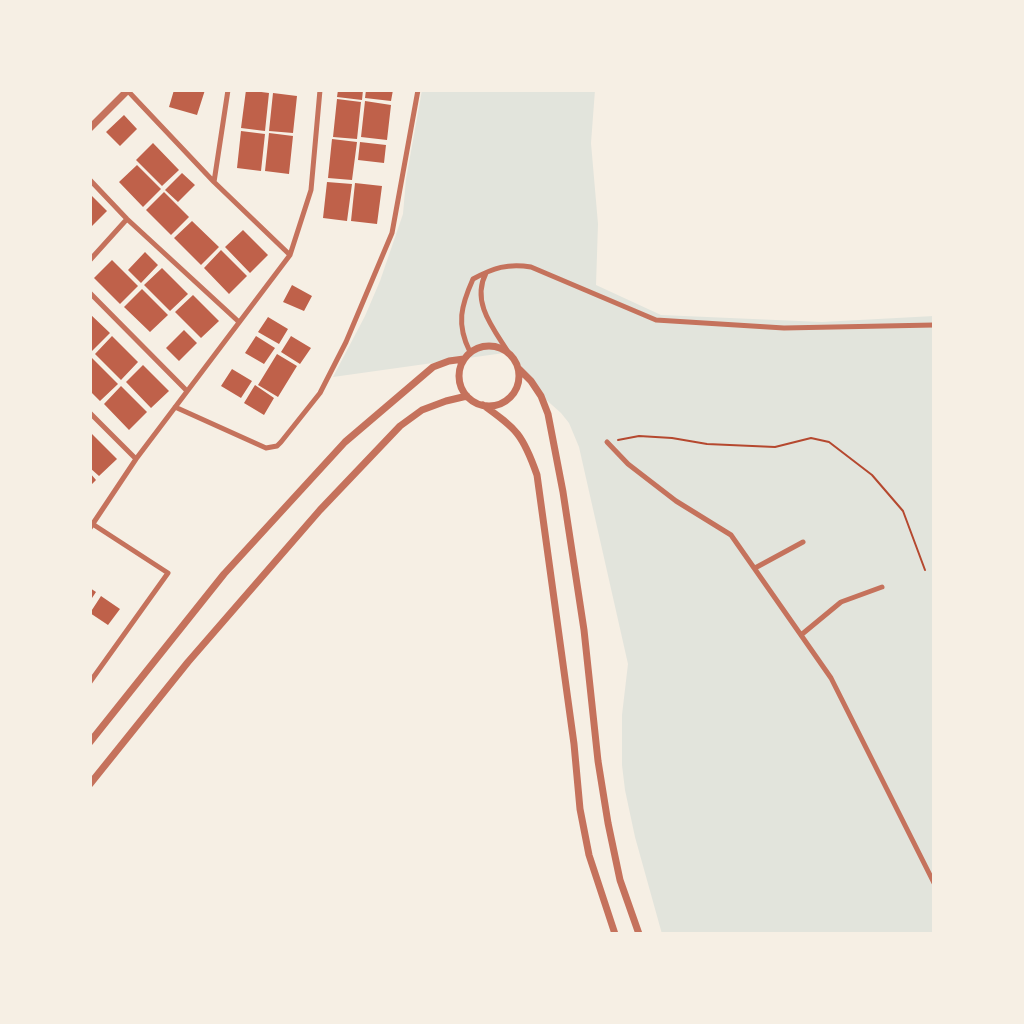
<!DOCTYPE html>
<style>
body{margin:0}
#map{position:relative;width:1024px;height:1024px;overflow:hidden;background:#f6efe4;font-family:"Roboto Condensed",sans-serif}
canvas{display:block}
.frame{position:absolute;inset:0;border:92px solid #f6efe4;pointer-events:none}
</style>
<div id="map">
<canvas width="1024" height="1024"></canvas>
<div class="frame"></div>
</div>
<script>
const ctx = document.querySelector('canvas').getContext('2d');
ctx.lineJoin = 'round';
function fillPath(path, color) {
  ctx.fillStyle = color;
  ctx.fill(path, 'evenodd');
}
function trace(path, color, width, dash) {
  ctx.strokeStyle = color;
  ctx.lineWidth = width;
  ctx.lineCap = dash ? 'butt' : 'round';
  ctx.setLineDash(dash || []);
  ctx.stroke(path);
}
fillPath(new Path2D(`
 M422,90H595L591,143L598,224L596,285L661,315L822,322L934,316V934H662L635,837L625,790L622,765V715L628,664L579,447L569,423L561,413L543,397L511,352L333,377L365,316L380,281L403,214L406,179Z`), '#e2e4dc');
fillPath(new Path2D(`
 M174,90H205L197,115L169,107Z
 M246,90L269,93L265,131L241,128Z
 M338,90H363L362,100L337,97Z
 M366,90H393L391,101L365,98Z
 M273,93L297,96L293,133L269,131Z
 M337,99L361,102L357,139L333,137Z
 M365,101L391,105L387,140L361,137Z
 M124,115L137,129L120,146L106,132Z
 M241,131L265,134L261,171L237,168Z
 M269,133L293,136L289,174L265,171Z
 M332,139L357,142L352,180L328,178Z
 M360,142L386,145L384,163L358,160Z
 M153,143L179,170L162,186L136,160Z
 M137,165L161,189L143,207L119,182Z
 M182,173L195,185L178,202L165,190Z
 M327,182L352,184L347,221L323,218Z
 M355,183L382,186L377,224L351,221Z
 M164,192L189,217L171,235L146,210Z
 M90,194L107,211L90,228Z
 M192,221L219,247L201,265L174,238Z
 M243,230L268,255L250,273L225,247Z
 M221,250L247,276L229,294L204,268Z
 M145,252L158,265L141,283L128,270Z
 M112,260L138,286L120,304L94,278Z
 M162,268L188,294L170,311L144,285Z
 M292,285L312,296L304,311L283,302Z
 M142,289L168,315L150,332L124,307Z
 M193,295L219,321L201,338L175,312Z
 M90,314L110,333L92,351L90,349Z
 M268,317L288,329L279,344L258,332Z
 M184,330L197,343L179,361L166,348Z
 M112,336L138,362L121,380L95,354Z
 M256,336L275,348L264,364L245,353Z
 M291,336L311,348L300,364L281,352Z
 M277,354L297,366L278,397L258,385Z
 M92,358L118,384L100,401L90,391V359Z
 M143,365L169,391L151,408L126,382Z
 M232,369L252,381L241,398L221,386Z
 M255,385L274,398L264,415L244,403Z
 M121,386L147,412L129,430L104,404Z
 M90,432L117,459L99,476L90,468Z
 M90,473L96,480L90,486Z
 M90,588L96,592L90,601Z
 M101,596L120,609L108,625L90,613Z`), '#bf614a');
trace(new Path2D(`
 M618,440L639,436L672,438L707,444L775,447L811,438L829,442L872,475L903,511L925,570`), '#b5482f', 2);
trace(new Path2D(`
 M127,90L214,182L290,255
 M90,180L127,219L239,322
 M214,182L228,90
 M90,260L127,219
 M486,273C471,302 493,328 508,352
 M90,293L187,391
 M470,352C456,324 461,306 473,279C493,268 508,263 531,267L656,320L784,328L934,325
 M175,407L266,448L277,446L281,442L320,393L346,342L392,233L418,90
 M90,413L136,459
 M607,442L628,464L676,501L731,535L831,678L934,883
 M90,528L136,459L290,255L311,190L320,90
 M755,568L803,542
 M801,635L841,602L882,587
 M90,682L168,573L91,523`), '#c5725c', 5);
trace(new Path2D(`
 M90,128L126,92L125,90
 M459 376a30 30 0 1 1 60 0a30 30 0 1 1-60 0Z
 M519,369L531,381L541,396L548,414L563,492L584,630L598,761L608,823L620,880L639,934
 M483,405C517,429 523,435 537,475L574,744L580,809L589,855L615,934
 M90,742L224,574L345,442L433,367L449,361L464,359
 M90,784L188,662L320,510L400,426L422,410L446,401L467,396`), '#c5725c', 7);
</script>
